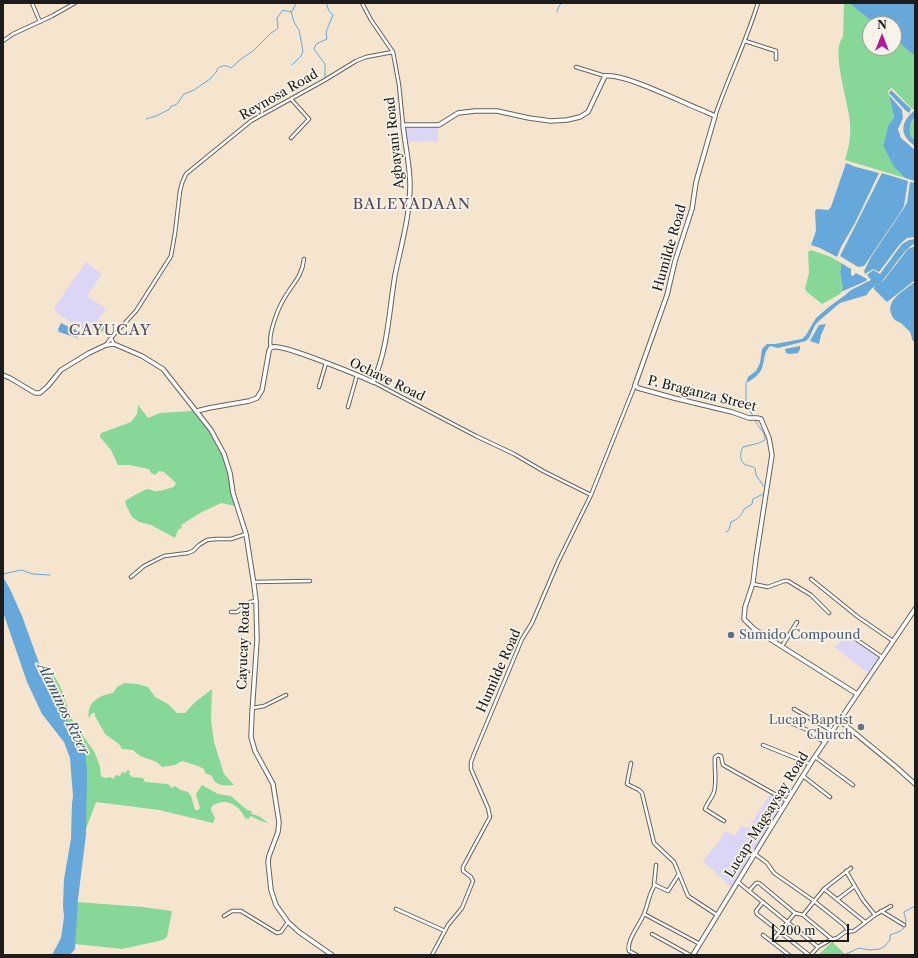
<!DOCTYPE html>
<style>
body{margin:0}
#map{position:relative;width:918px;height:958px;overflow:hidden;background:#f5e5cf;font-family:"Libre Caslon Text",serif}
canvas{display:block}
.frame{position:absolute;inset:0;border:4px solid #1c1c1c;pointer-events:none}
.north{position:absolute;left:862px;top:16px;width:40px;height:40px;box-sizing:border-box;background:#f7f3e8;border:1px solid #9f9d96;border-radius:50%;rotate:0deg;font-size:11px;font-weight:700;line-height:16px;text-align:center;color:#1c1c1c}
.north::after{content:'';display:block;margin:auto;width:14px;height:18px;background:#b5179e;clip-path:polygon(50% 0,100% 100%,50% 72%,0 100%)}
.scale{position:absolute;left:772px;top:924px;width:77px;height:18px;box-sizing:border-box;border:2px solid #1c1c1c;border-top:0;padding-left:5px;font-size:12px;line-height:14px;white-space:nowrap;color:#1c1c1c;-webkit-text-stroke:3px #f7f3e8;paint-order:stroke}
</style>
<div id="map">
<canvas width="918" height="958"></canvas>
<div class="frame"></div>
<div class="north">N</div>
<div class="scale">200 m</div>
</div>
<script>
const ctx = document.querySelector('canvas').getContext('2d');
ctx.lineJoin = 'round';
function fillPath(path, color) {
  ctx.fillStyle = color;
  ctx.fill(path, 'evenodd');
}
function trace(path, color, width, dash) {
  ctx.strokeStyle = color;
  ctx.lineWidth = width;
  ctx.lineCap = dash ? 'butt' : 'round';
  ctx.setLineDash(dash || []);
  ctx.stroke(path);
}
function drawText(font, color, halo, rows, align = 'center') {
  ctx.font = font + ' "Libre Caslon Text",serif';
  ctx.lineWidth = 3.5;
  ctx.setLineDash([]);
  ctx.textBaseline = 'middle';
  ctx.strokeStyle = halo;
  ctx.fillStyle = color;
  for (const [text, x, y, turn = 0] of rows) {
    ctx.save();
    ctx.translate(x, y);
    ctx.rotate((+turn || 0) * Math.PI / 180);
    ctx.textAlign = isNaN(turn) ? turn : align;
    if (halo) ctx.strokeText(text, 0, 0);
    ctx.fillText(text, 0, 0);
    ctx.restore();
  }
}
fillPath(new Path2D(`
 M404,124L438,126V141L407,142Z
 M86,262L102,274L87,296L106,309L89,333L67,320L55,311L54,308Z
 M847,634L880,656L868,673L835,648Z
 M771,793L786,800L731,887L703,861L717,844L725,831L735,836L741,826L748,828Z`), '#dcd6f6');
fillPath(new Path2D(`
 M844,3H849L875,24H870V48H894V39L915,56V110L912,109L893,89L891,88L888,91L894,117L888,126L883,146L895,168L905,178L845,160C849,147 851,136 850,123C849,104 830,50 843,37Z
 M915,117V140L911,137C909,129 909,124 915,117Z
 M811,250L831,257L841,263V268L840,272L843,289L840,294L822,304L807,292L805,289L809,273L808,252Z
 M100,321L107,326L102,332L96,327Z
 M138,405L148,418L160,413L190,411L196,408L207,422L221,444L239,507L221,503L200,513L181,525L182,528L178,530L175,538L151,525L139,522L132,517L126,505L125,501C129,498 142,491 147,489C150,489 154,492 157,491C164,491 168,488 174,487L176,483L164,472L159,471L155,475L151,473L149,469L129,465H118L111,450L100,437L101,433L131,422L137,414Z
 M42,671L46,672L55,677L60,686L73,721L95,753L100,767L101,776L105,778L110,777L113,779L116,775L120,776L122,772L125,773L128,770L130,771L129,774L132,777L143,778L145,782L168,784L172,788L175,786L181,790L188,792L191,796L195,810H198L200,808L196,794L202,785L218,794L231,796L247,810L251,811L252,814L259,816L268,823C261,821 257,819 250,816L249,819L245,818C239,804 225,797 212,806L211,810L215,818L213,823L159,810L96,802L86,829L85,749L72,732L68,722L59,707L58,701L47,685Z
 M124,683L137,684L148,687L155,697L168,704L177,713H185L194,703L212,689L211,720L214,742L224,774L234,785C225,786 214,786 212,776L205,773L204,769L198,766L182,761L175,765L162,767C153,756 144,762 133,750L122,749L119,744L105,734L95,716V713H92L89,718C86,703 99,695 113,693L117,687Z
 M77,902L143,907L172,911L167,937L163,940L122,949L75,944Z
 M832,942L845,954L818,955Z`), '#87d898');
fillPath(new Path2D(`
 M849,3H915V56L894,39V24H875Z
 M891,90L911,109L909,113L905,110L889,93Z
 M889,95L902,110L903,118L898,129L901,138L915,150V181L905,178L894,167L883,146L888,126L894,117Z
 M915,110V117C909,123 909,129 911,137L915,140V146C899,135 900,122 915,110Z
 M846,163L856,167L879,173L855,223L841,247L837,257L820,248L811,245L816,231L815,211L817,209L828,210L831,207Z
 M882,173L908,181L904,206L900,213L864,266L858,267L840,256Z
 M910,182L915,183V237L907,238L900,244L879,272L873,269L865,274L864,271L871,257L904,208L907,203Z
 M915,239V243C903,250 892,270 883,280C878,286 870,287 867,295L840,303L820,320L815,325L809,338L806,341L778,348L770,346C763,353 765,360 762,368C760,374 752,380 746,383L748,377L756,371L760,363L762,349L767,344H775L802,339L806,335L816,318L830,306L844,296L851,290L871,280L867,275L873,270L880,274L902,244L909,240Z
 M915,246V280L887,302L874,289L875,286L884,280L908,249Z
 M841,263L851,269V275L853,276L856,273L867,279L866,281L841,292L843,289L840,272L841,268Z
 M913,283H915V343C911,340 912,336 910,332C908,330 905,327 903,325C901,322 898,322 895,320C881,303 901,293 913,283Z
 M61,323L78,331V336L77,338L59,332L58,329Z
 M826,324L821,335L819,344L810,341L819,325Z
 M800,346V349L798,353L790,354L786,353L785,349Z
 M3,577L10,589L22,616L47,685L58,701L59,707L68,722L72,732L85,749L87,772L86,834L78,899L75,949L70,955H52L61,938L64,917L63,906L64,879L71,839L72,803L73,796L70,758L64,742L42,714L27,682L3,612Z`), '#66a8da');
trace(new Path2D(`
 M291,11L294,22L299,30L303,51L301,56L292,65
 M557,12L559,6L562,3
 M325,78V64L314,49L316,44L327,39L326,32L333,15L329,11L326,3
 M146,119L156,116L170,109V107L177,104L184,94L194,90L210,79L217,71V69C221,66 226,64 231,68L241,59L253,51L271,33L276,30L278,28L277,18L283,10L290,12L293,10L296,3
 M746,383V405L748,409L754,417
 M755,420C757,427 766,431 765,440L759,443L743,447C740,452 739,462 746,465C749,466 752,466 755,468L756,475L765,488
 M726,532L729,530L731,522C738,519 741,516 744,509L752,504L753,499L765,493
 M3,574L21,570L33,574L50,575
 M844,955L859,948L870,950L880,949L885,946L890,940V935C897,932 905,932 906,921C906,918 904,915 904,912L915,906`), '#66a8da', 1);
const street = new Path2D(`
 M32,3L40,22
 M362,3L371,20L393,52L399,85L403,125
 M3,41L13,34L52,16L75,3
 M745,41L776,51V59
 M576,67L605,76
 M715,116C728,78 746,42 758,3
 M291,138L309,119L291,99
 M114,344L111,338L136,311L171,256L175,233L180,191L182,183L186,174L251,121L325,80L356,61L366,57L393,52
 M106,345L111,338
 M271,348C267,336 278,308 285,297C293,283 302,277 304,259
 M373,382L476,436L514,454L543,471L591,495
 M319,387L326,363
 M348,407L357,375
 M131,577L144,566L164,556L188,553L193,551L199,545L207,540L216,539H231L246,534
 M811,579L858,617L893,641
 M254,582L310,581
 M753,584L768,587L784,581H788L811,595L829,613
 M231,612H237L250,602L256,601
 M847,633L882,657
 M782,646L797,622
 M253,708L264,706L286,695
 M794,709L832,731
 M784,720L812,732L815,737L825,742
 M763,745L810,764
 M815,757L853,785
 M631,763L627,784L639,790L642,793L654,843L674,862L679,874
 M803,776L830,797
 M724,821L705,809C707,803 712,798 714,792C717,780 714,769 715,757L718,755L721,756L723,765L787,801
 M755,854L767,863L774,873L814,901L844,925L849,932
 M846,871L863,900L875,915
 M738,882L818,947
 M654,885L656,865
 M824,889L865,922
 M749,891L756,883H759L795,913L803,915L833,940
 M838,899L855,886
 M763,902L756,911L757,914L809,955
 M396,909L445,931
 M881,911L904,925
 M644,914L700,944
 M803,915L824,889L851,868
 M224,916L232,911H241L277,933L281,932L288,922
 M652,934L690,955
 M763,935L789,955
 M772,941L795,913
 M432,955L448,925L462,908L473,881L471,877L463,871V867L490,817L488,808L471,769V762L474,754L522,639L532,623L558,562L591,495L635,385
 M637,955L629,951C626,941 640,924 644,914C648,905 649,893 655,885L668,891L679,874L688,896L717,915
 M811,955L818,947L830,940L837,938L845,932L854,931L875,915L891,906`);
const secondary = new Path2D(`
 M3,375L10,378L35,393H40L48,386L61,370L89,353L106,345L114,344L142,356L163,369L211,430L224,454L230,473L233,493L246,534L254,585L256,601L257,640L252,713L251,737L255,751L273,784L279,822L278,832L269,856L268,862L271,890L276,905L288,922L299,932L332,955
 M197,411L209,408L249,401L257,398L262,390L269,351C270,349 270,347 273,347C283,344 360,376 373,382C388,349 389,311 395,275C401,246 410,216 410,185C410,165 405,145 403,125H439L458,113L475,111H497L529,118L551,121L567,120L580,117L588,112L605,76C625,73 683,103 704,111L715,116L696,182L692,209L675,261L667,295L635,385L638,388L674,398L732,412L749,418H757L761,419L769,438L772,455L756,558L753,583L745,607L744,619L754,629L857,694
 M839,720L895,766L915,784
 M693,955L765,837L812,761L915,609`);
trace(street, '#68625b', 4.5);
trace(secondary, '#68625b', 5.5);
trace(street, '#fff', 2.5);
trace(secondary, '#fff', 3.5);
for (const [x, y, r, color] of [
 [731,635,4,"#5c6f8a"],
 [861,727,4,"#6b7280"]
]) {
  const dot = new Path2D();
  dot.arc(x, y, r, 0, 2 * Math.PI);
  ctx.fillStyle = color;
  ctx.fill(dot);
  trace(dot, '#f7f3e8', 1.5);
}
drawText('13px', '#1c1c1c', '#f7f3e8', [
 ["Reynosa Road",279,95,-30],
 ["Agbayani Road",395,143,-96],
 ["Humilde Road",670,248,-74],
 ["Ochave Road",387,380,26],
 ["P. Braganza Street",702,394,14],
 ["Cayucay Road",244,646,-88],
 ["Humilde Road",499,671,-66],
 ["Lucap-Magsaysay Road",767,815,-58]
]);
drawText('13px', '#4e5e75', '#f7f3e8', [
 ["Sumido Compound",739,635]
], 'left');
drawText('13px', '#5b616d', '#f7f3e8', [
 ["Lucap Baptist",853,720],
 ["Church",853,735]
], 'right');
drawText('italic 14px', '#3a5468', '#f7f3e8', [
 ["Alaminos River",63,709,64]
]);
ctx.letterSpacing = '1px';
drawText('15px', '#564759', '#f7f3e8', [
 ["BALEYADAAN",412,205],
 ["CAYUCAY",110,331]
]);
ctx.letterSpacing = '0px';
</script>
